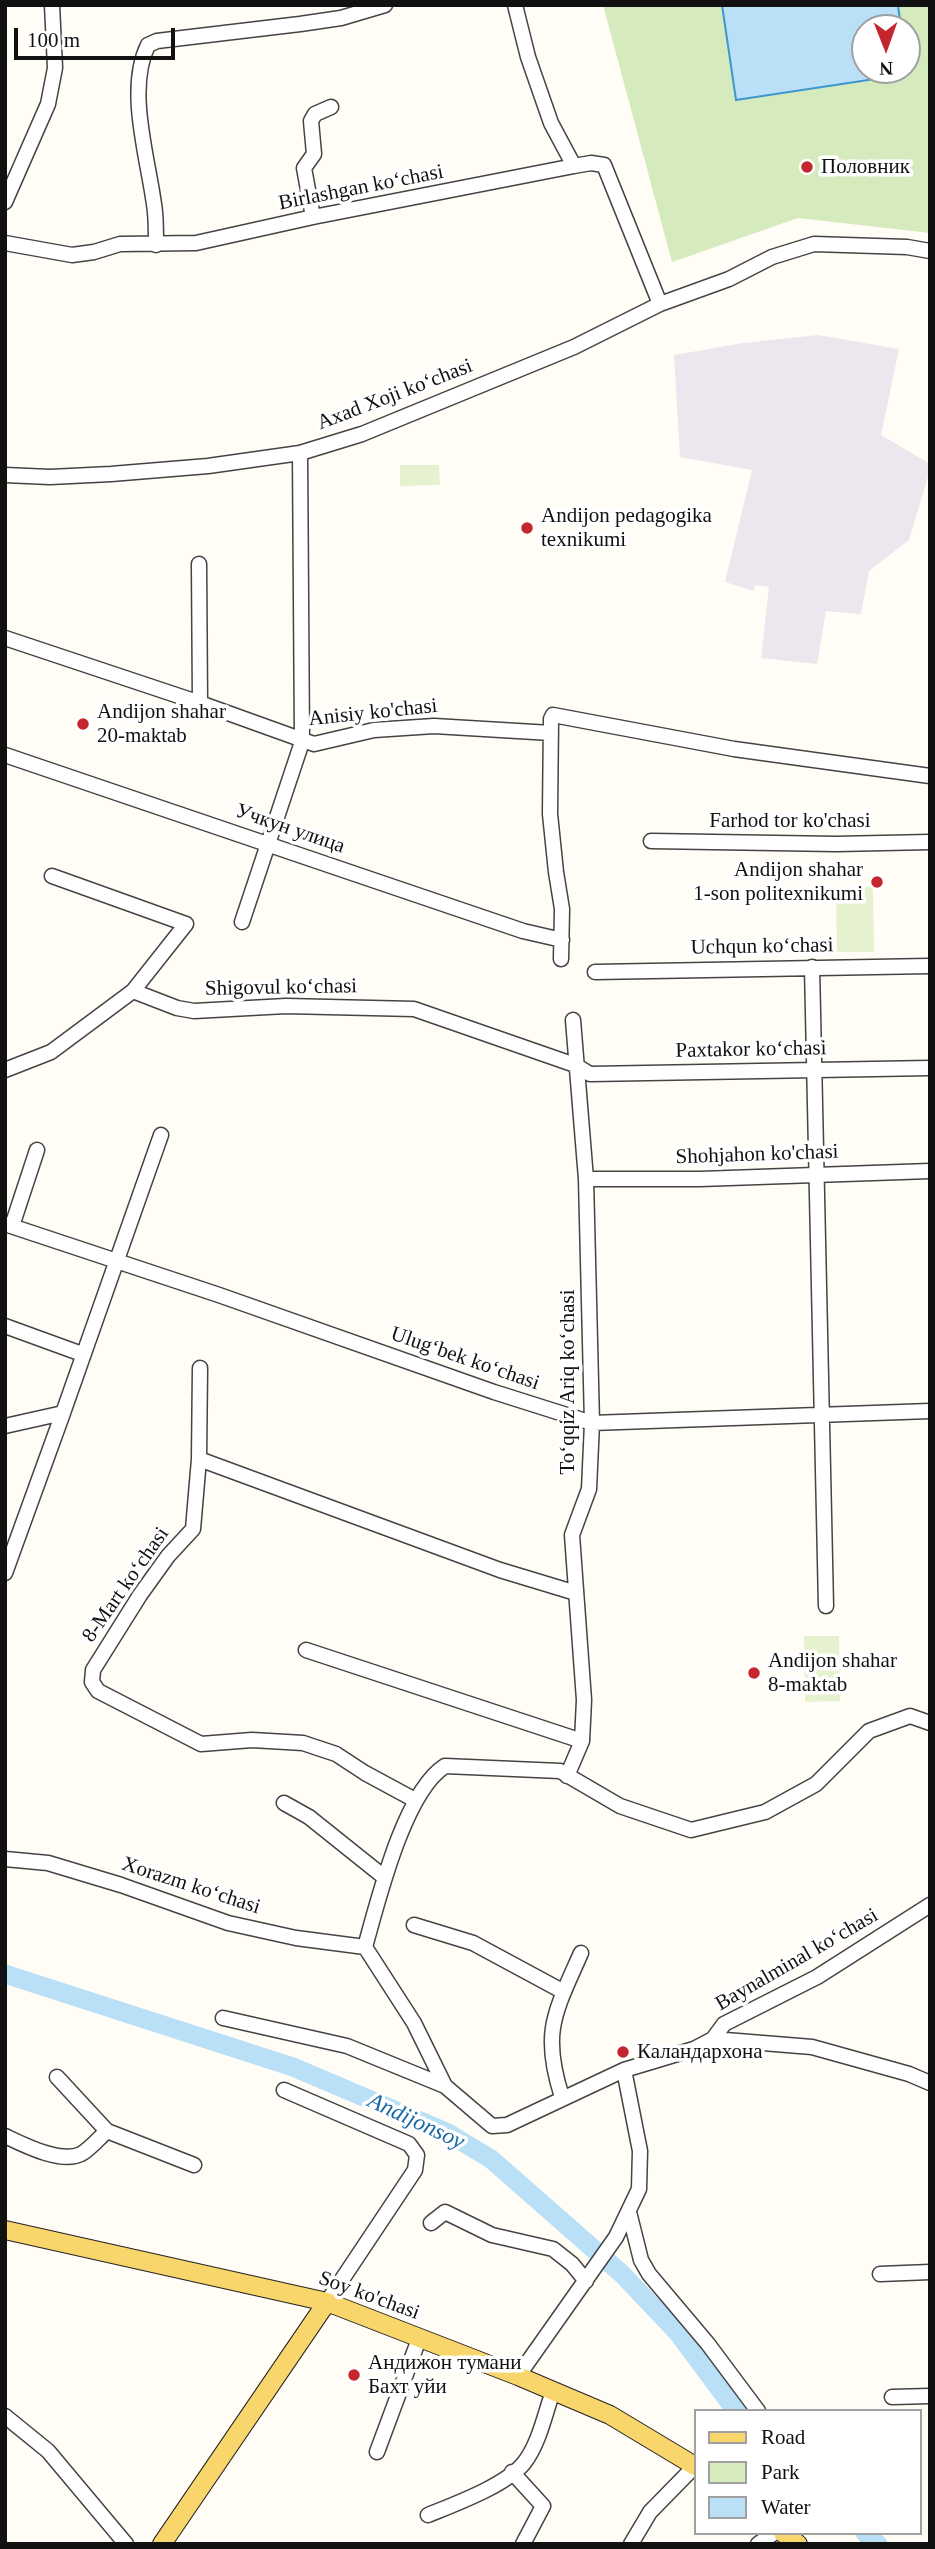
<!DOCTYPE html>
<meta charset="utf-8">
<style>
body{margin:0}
#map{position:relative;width:935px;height:2549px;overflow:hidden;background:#fffdf5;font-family:"Times New Roman",serif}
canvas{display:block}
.frame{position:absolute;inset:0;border:7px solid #111;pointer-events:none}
.legend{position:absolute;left:694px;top:2409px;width:228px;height:126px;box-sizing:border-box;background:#fff;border:2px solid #a0a0a0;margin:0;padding:9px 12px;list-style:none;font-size:21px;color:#111}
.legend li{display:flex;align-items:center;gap:14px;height:35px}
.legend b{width:35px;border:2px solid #a0a0a0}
.north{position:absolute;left:851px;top:14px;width:70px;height:70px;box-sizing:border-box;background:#fff;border:2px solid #a0a0a0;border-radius:50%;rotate:179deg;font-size:19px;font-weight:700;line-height:28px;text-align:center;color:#111}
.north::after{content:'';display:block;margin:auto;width:24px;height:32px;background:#c4262e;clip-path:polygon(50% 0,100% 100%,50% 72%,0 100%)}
.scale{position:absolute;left:14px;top:28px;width:161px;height:32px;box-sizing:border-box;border:4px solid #111;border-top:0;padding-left:9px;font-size:21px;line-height:24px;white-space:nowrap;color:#111;-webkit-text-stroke:5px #fff;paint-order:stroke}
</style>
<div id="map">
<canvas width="935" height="2549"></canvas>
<div class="frame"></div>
<ul class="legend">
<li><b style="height:9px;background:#f9d66b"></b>Road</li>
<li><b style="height:19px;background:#d5ebbd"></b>Park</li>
<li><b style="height:19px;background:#b9e0f7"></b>Water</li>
</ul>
<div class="north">N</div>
<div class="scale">100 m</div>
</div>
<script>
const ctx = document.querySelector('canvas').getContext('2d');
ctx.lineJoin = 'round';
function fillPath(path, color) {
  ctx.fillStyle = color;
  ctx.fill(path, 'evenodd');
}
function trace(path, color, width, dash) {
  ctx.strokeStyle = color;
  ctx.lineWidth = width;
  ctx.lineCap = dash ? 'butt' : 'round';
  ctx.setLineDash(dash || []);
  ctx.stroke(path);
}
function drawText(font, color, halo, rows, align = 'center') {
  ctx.font = font + ' "Times New Roman",serif';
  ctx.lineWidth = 7;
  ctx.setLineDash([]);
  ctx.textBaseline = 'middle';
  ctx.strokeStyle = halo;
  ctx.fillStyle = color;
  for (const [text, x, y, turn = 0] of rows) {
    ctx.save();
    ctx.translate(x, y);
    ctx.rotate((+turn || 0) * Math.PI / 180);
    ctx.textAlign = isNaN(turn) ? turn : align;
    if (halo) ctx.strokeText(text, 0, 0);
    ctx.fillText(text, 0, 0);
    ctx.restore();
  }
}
fillPath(new Path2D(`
 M818,335L899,349L881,435L930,464V470L909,540L869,571L861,614L826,611L817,664L761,658L769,587L755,585L754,591L725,582L752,470L680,457L674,355L743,343Z`), '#eee6ef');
fillPath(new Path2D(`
 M603,5H930V233L798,218L672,262ZM865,28H907V70H865Z`), '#d5ebbd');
fillPath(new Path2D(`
 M400,465H439L440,485L400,486Z
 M873,887L874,952H837L836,888Z
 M804,1636H839L840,1701L805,1702Z`), '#e6f2cf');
const water = new Path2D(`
 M722,5H898L901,28H865V70H907V67L908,74L736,100Z`);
fillPath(water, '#b9e0f7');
trace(water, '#3f96cf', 2);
trace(new Path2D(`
 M5,1974L293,2067L446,2132L491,2159L622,2274L678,2333L736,2411
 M865,2533L878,2544`), '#b9e0f7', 19);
const minor = new Path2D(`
 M515,5L528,57L551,123L574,166L591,163L604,165L660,304
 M5,202L48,104L55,68L52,5
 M313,217L304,168L314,154L311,121L315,114L331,107
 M5,243L72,255L94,252L120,244L196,243L313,217L574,166
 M156,245C156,234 156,223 155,212C150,164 125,91 148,45L157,41L300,24L341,18L385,5
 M5,475L50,477L111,474L208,466L300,453L362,434L574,347L660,304L729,279L772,257L814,244L907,247L930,251
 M199,564L200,703
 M5,638L200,703L314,744L374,730L434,726L551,733
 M5,755L523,931L562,940
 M651,841L836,844L930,842
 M242,922L302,742L300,453
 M561,959L562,909L556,872L550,814L551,719L553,715L734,749L930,776
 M812,967L826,1606
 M595,972L930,966
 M133,991L177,1008L194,1011L286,1006L414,1009L575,1065L590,1074L930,1068
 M5,1070L51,1052L133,991L186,924L52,876
 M586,1179H700L930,1171
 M5,1224L219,1295L494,1392L592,1423L930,1411
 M12,1226L37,1150
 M5,1326L82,1354
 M200,1368L199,1459L193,1529L168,1556L140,1595L93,1670L92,1682L98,1691L201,1744L252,1740L303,1743L336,1754L365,1773L415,1800
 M5,1426L63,1413L161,1135
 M199,1459L500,1570L576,1593
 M5,1573L63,1413
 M306,1650L582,1741
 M567,1776L582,1741L584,1700L572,1535L589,1489L592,1423L586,1179L573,1020
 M284,1803L309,1817L384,1877
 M5,1859L48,1863L121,1885L228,1923L296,1938L365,1947
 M414,1925L473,1943L564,1992
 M365,1947C378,1901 404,1792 445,1766L560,1771L620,1806L691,1830L765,1812L816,1784L869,1731L910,1716L930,1723
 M365,1947L414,2023L445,2086L492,2126L507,2125L624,2070L694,2049L713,2039L724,2024L817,1977L930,1905
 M223,2018L347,2046L445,2086
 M713,2039L812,2047L909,2074L930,2083
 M57,2077L107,2131
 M284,2090L409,2144L417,2155L415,2170L327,2302
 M562,2097C541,2032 555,2012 581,1953
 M5,2136C24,2145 61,2164 81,2154C90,2149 99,2138 107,2131L194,2165
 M629,2212L641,2260L649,2274L708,2344L758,2411
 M431,2223L445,2212L492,2235L553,2249L572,2264L586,2281
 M880,2274L930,2272
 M518,2376L616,2237L639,2189L640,2151L624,2070
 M892,2397L930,2396
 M5,2416L48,2451L126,2544
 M377,2452L419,2339
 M512,2472L543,2506L523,2544
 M428,2515C455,2504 505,2486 524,2463C539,2444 545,2414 553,2391
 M631,2544L650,2512L695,2466
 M758,2544L774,2533`);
const major = new Path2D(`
 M5,2230L327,2302L518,2376L610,2415L695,2466
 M783,2533L798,2544
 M162,2544L327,2302`);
trace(minor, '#444', 17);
trace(major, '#222', 20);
trace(minor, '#fff', 14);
trace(major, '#f9d66b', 18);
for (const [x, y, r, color] of [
 [807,167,7,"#c4262e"],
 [527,528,7,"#c4262e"],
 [83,724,7,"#c4262e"],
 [877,882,7,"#c4262e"],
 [754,1673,7,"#c4262e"],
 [623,2052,7,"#c4262e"],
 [354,2375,7,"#c4262e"]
]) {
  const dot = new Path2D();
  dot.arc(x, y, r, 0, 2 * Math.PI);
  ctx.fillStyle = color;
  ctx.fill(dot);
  trace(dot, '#fff', 2.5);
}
drawText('21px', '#111', '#fff', [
 ["Половник",821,167],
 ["Andijon pedagogika",541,516],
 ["texnikumi",541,540],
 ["Andijon shahar",97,712],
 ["20-maktab",97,736],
 ["Andijon shahar",863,870,"right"],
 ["1-son politexnikumi",863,894,"right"],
 ["Andijon shahar",768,1661],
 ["8-maktab",768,1685],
 ["Каландархона",637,2052],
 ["Андижон тумани",368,2363],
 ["Бахт уйи",368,2387]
], 'left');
drawText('21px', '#111', '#fff', [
 ["Birlashgan koʻchasi",361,188,-11],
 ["Axad Xoji koʻchasi",395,395,-21],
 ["Anisiy ko'chasi",373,713,-6],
 ["Farhod tor ko'chasi",790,821],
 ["Учкун улица",290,829,19],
 ["Uchqun koʻchasi",762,947,-1],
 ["Shigovul koʻchasi",281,988,-1],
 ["Paxtakor koʻchasi",751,1050,-1],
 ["Shohjahon ko'chasi",757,1155,-2],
 ["Ulugʻbek koʻchasi",465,1359,19],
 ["Toʻqqiz Ariq koʻchasi",568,1382,-90],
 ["8-Mart koʻchasi",126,1585,-55],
 ["Xorazm koʻchasi",191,1886,18],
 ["Baynalminal koʻchasi",797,1960,-30],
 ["Soy ko'chasi",369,2296,20]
]);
drawText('italic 23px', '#1768a6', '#fff', [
 ["Andijonsoy",416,2122,25]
]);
</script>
